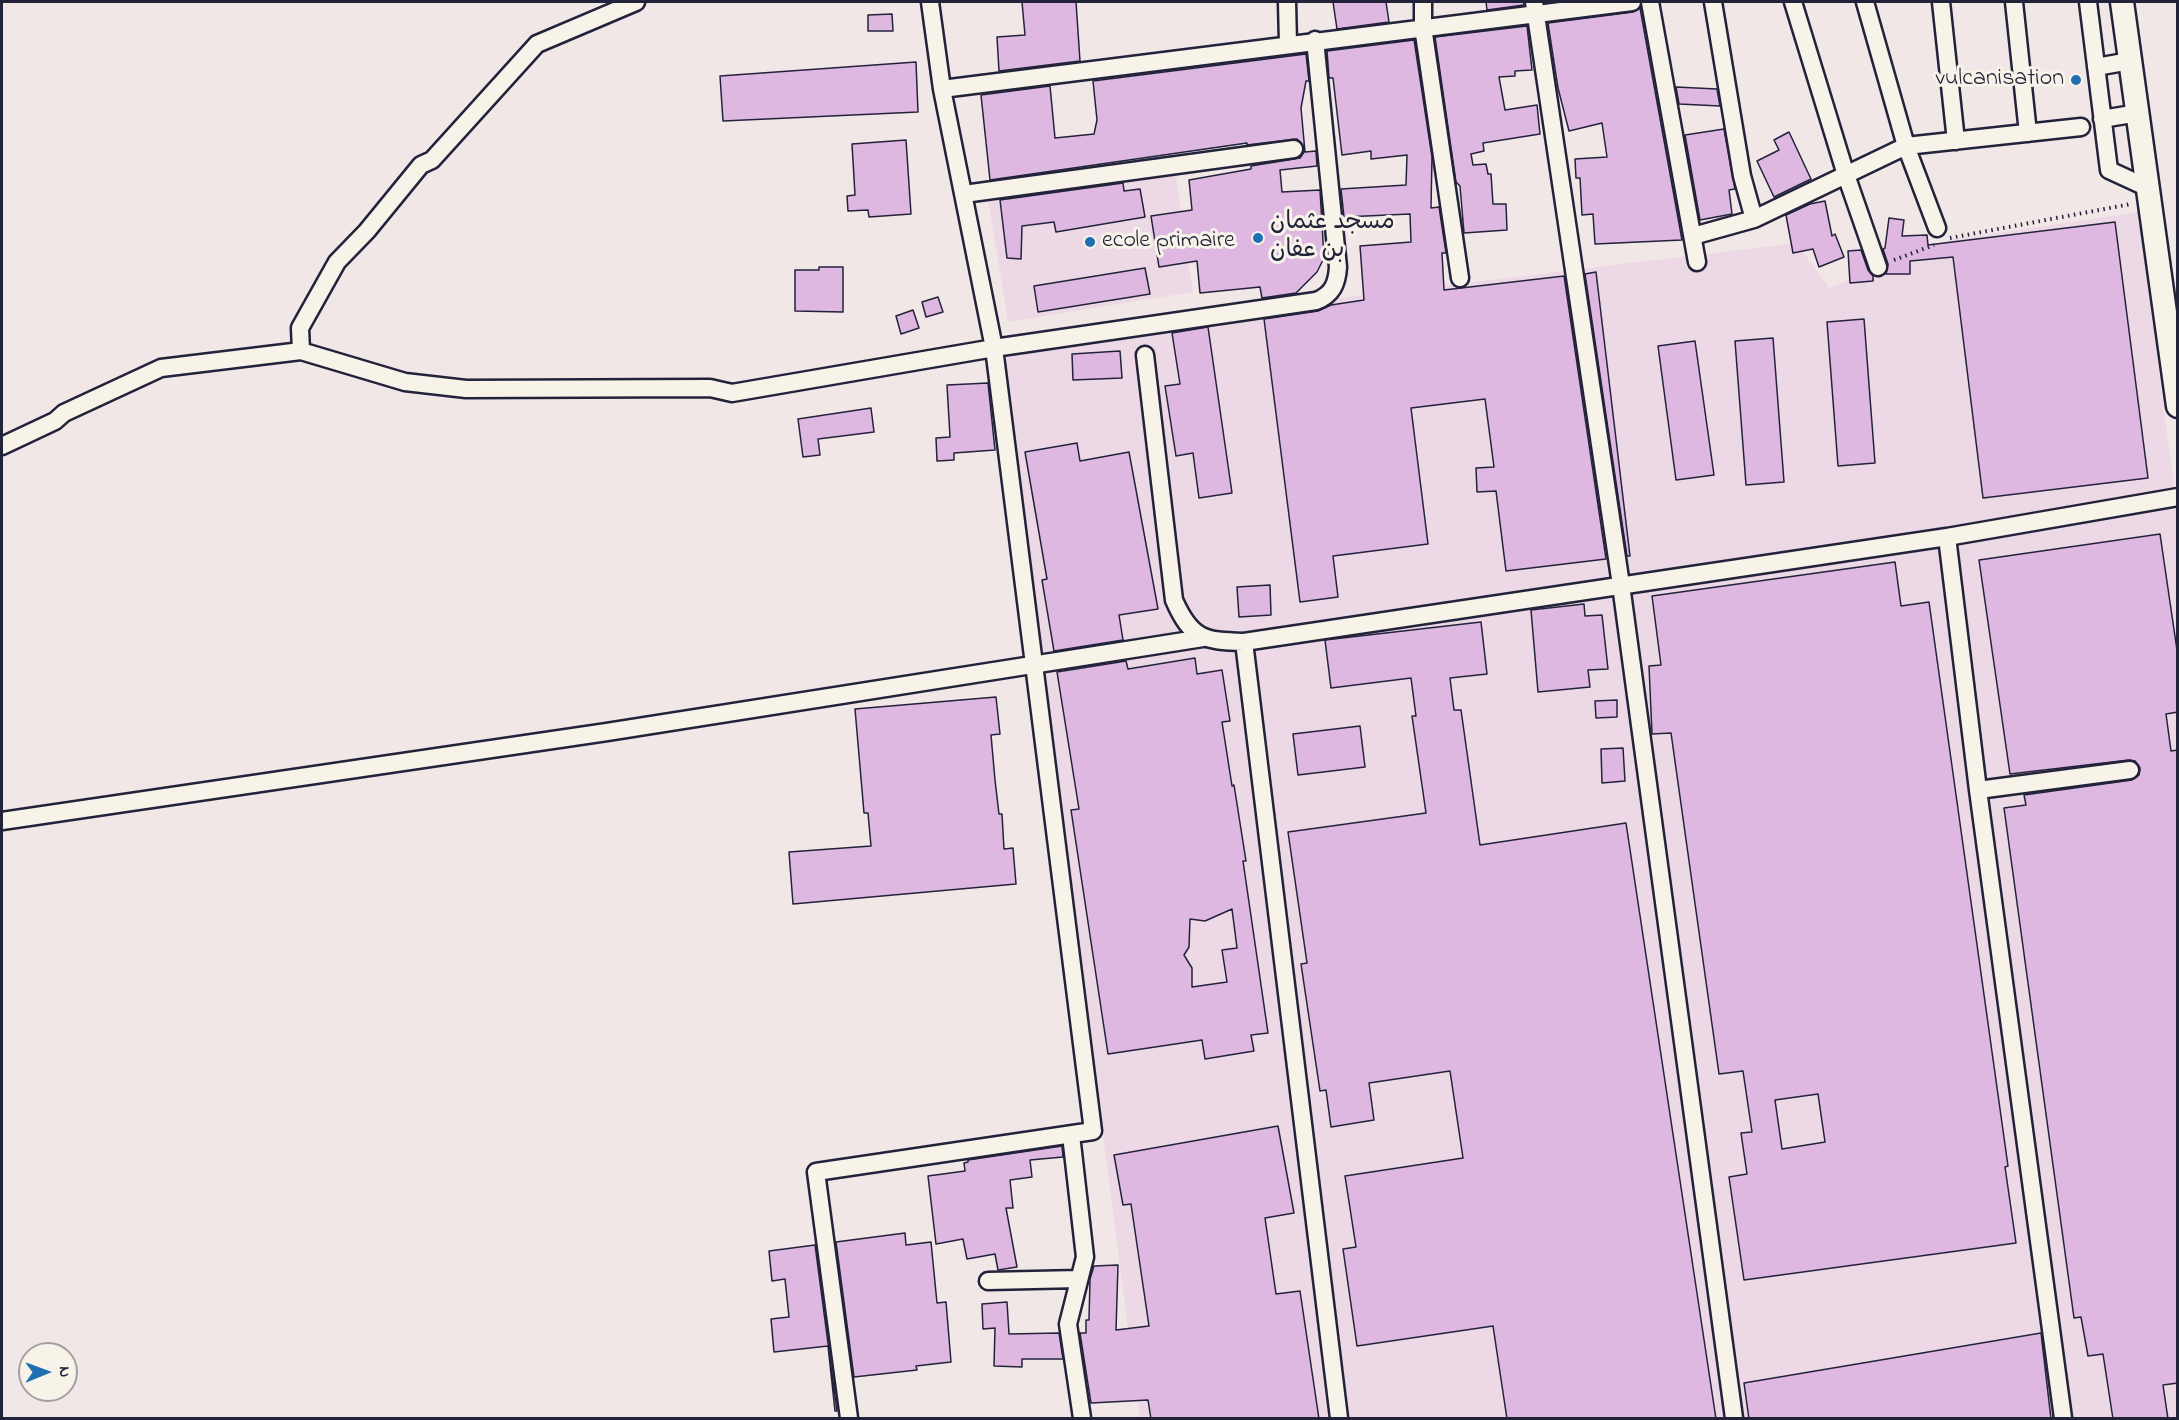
<!DOCTYPE html>
<meta charset="utf-8">
<style>
body{margin:0}
#map{position:relative;width:2179px;height:1420px;overflow:hidden;background:#f2e7e7;font-family:"Indie Flower",sans-serif}
canvas{display:block}
.frame{position:absolute;inset:0;border:3px solid #22223b;pointer-events:none}
.north{position:absolute;left:18px;top:1342px;width:60px;height:60px;box-sizing:border-box;background:#f7f3e8;border:2px solid #a29fa3;border-radius:50%;rotate:89deg;font-size:16px;font-weight:700;line-height:24px;text-align:center;color:#22223b}
.north::after{content:'';display:block;margin:auto;width:21px;height:27px;background:#1f6fb2;clip-path:polygon(50% 0,100% 100%,50% 72%,0 100%)}
</style>
<div id="map">
<canvas width="2179" height="1420"></canvas>
<div class="frame"></div>
<div class="north">N</div>
</div>
<script>
const ctx = document.querySelector('canvas').getContext('2d');
ctx.lineJoin = 'round';
function fillPath(path, color) {
  ctx.fillStyle = color;
  ctx.fill(path, 'evenodd');
}
function trace(path, color, width, dash) {
  ctx.strokeStyle = color;
  ctx.lineWidth = width;
  ctx.lineCap = dash ? 'butt' : 'round';
  ctx.setLineDash(dash || []);
  ctx.stroke(path);
}
function drawText(font, color, halo, rows, align = 'center') {
  ctx.font = font + ' "Indie Flower","Playpen Sans Arabic",sans-serif';
  ctx.lineWidth = 6;
  ctx.setLineDash([]);
  ctx.textBaseline = 'middle';
  ctx.strokeStyle = halo;
  ctx.fillStyle = color;
  for (const [text, x, y, turn = 0] of rows) {
    ctx.save();
    ctx.translate(x, y);
    ctx.rotate((+turn || 0) * Math.PI / 180);
    ctx.textAlign = isNaN(turn) ? turn : align;
    if (halo) ctx.strokeText(text, 0, 0);
    ctx.fillText(text, 0, 0);
    ctx.restore();
  }
}
fillPath(new Path2D(`
 M1175,170L1193,292L1008,322L987,192Z
 M2138,212L2178,516L2177,1418H1140L998,339L1797,243L1829,288L1949,240Z`), '#ecd9e5');
const building = new Path2D(`
 M1022,2H1076L1080,61L999,71L997,37L1025,35Z
 M1333,2H1386L1389,22L1337,29Z
 M1486,2H1524V5L1487,10Z
 M1640,8L1682,240L1595,244L1593,214L1582,215L1580,178H1576L1575,159L1607,157L1602,123L1569,131L1558,88L1548,23L1633,12Z
 M892,14L893,31H868V15Z
 M1527,26L1532,70L1515,71V76L1499,77L1505,110L1537,105L1540,134L1483,143L1484,151L1471,154L1473,165L1486,164L1488,174H1491L1493,204H1506L1507,230L1464,233L1460,186L1456,182L1435,37Z
 M1414,40L1432,157L1431,208L1439,207L1446,253H1442L1444,290L1564,276L1606,559L1506,571L1496,491L1477,492L1476,468L1494,467L1485,399L1411,408L1428,544L1333,556L1338,597L1300,602L1264,319L1318,311L1331,305L1364,300L1360,246L1411,242L1410,214L1344,217L1341,189L1406,185L1407,155L1371,159V151L1342,155L1333,78H1329L1327,51Z
 M1306,54L1309,81H1306L1301,108L1305,152L1316,151L1317,166L1280,170L1282,192L1320,190L1324,258L1317,272L1296,293L1262,298L1260,287L1200,293L1197,261L1159,267L1151,216L1192,210L1189,180L1251,169V166L1300,158L1304,152V147L1297,139L1247,145V143L990,180L981,95L1050,86L1055,138L1094,134L1097,120L1093,81Z
 M916,62L918,112L723,121L720,76Z
 M1676,87L1717,89L1720,106L1679,104Z
 M1724,129L1735,189L1729,190L1732,214L1700,220L1685,135Z
 M1789,132L1811,179L1774,197L1757,161L1779,150L1774,140Z
 M906,140L911,214L869,217L868,210L848,211L847,196L855,195L852,144Z
 M1123,183L1124,191L1140,189L1145,217L1056,232L1054,222L1022,226L1021,259L1007,258L1000,200Z
 M1825,201L1832,236L1835,234L1844,257L1819,267L1813,249L1793,253L1786,215L1810,204Z
 M1889,218L1904,220L1902,236L1927,235L1928,245L2115,222L2148,478L1983,498L1953,257L1910,261V274H1886L1888,264L1883,249L1885,248Z
 M1861,250L1868,270L1873,276V281L1850,283L1848,251Z
 M819,267H843V312L795,311V270H819Z
 M1145,268L1150,294L1038,312L1034,286Z
 M1596,272L1630,556H1627L1585,274Z
 M938,297L943,312L926,317L922,302Z
 M913,310L919,328L901,334L896,316Z
 M1864,319L1875,463L1838,466L1827,322Z
 M1208,327L1232,493L1199,498L1193,453L1176,456L1165,386L1180,384L1172,333Z
 M1773,338L1784,482L1746,485L1735,341Z
 M1695,341L1714,475L1676,480L1658,346Z
 M1120,351L1122,378L1073,380L1072,354Z
 M988,383L995,450L954,453V460L937,461L936,438L950,437L947,385Z
 M871,408L874,432L818,439L820,455L803,457L798,419Z
 M1077,443L1080,461L1129,452L1158,609L1119,615L1123,640L1054,651L1042,580L1047,579L1025,452Z
 M2160,534L2178,657V712L2166,714L2171,751L2178,750V1383L2163,1385L2168,1419H2113L2103,1354L2088,1356L2081,1317L2074,1318L2004,808L2026,805L2024,795L2132,780L2139,775L2140,768L2135,761L2129,760L2010,774L1979,560Z
 M1895,562L1901,606L1929,602L2008,1166L2005,1167L2016,1243L1744,1280L1729,1177L1747,1174L1741,1133L1752,1132L1743,1071L1719,1074L1671,733L1652,734L1649,666L1661,665L1652,596ZM1818,1094L1825,1142L1782,1149L1775,1100Z
 M1270,585L1271,615L1239,617L1237,587Z
 M1584,604L1585,616L1602,615L1608,669L1588,670L1590,687L1538,692L1531,610Z
 M1481,622L1487,674L1450,678L1454,710H1461L1480,845L1626,823L1716,1419H1507L1493,1326L1357,1346L1343,1249L1356,1247L1345,1176L1463,1158L1450,1071L1369,1083L1374,1120L1331,1127L1326,1090L1320,1091L1301,964L1307,963L1288,832L1426,813L1412,716H1416L1411,678L1331,688L1325,640Z
 M1195,658L1197,674L1222,670L1230,721L1222,722L1232,786L1234,785L1246,861H1243L1268,1033L1251,1035L1254,1051L1205,1059L1202,1040L1108,1054L1071,810L1079,809L1057,672L1126,661L1128,669ZM1232,909L1237,948L1222,950L1227,982L1192,987V968L1184,955L1189,947L1190,919L1205,921Z
 M996,697L1000,734L991,735L995,780L999,814H1002L1004,849L1013,848L1016,884L793,904L789,852L871,846L868,813H864L855,709Z
 M1617,700V717L1596,718L1595,701Z
 M1360,726L1365,767L1298,775L1293,734Z
 M1623,748L1625,781L1602,783L1601,749Z
 M1278,1126L1294,1213L1265,1218L1276,1294L1300,1291L1319,1419H1151L1148,1400L1091,1403L1080,1333H1086V1320H1089L1090,1279L1094,1266L1118,1265L1116,1330L1149,1326L1131,1204L1123,1205L1114,1155Z
 M1062,1146L1063,1157L1030,1160L1032,1177L1010,1180L1013,1208H1006L1017,1267L998,1270L995,1254L967,1259L963,1239L936,1244L928,1176L965,1171L964,1163L968,1162V1160Z
 M905,1233L906,1245L931,1242L937,1303L946,1302L951,1362L916,1366L917,1370L854,1377L836,1242Z
 M815,1245L837,1411H835L828,1346L774,1352L771,1319L789,1317L785,1279L772,1281L769,1251Z
 M1007,1302L1009,1334L1059,1333L1063,1359H1022V1367L994,1366L995,1328L983,1329L982,1304Z
 M2041,1333L2051,1419H1749L1744,1383Z`);
fillPath(building, '#deb8e1');
trace(building, '#22223b', 1.5);
const street = new Path2D(`
 M930,2L942,89L994,348L1316,301C1332,295 1337,284 1338,267L1315,40
 M1287,2L1288,44
 M1423,2V27L1460,278
 M1534,2L1621,585L1734,1418
 M1650,2L1697,262
 M1713,2L1742,176L1754,219
 M1793,2L1846,175L1878,267
 M1865,2L1906,146L1937,228
 M1941,2L1956,141
 M2014,2L2028,133
 M2088,2L2109,170L2148,188
 M2096,67L2130,61
 M942,89L1632,2
 M2102,119L2138,113
 M964,194L1294,149
 M1693,236L1754,219L1906,146L2081,127
 M301,351L300,328L337,262L367,231L421,165L432,160L537,44L636,2
 M1145,355L1174,600C1191,639 1204,641 1244,642L1947,537L2178,497
 M2,446L55,421L64,413L161,368L301,351L405,382L466,389L710,388L732,393L994,348L1093,1131L816,1172L849,1418
 M1947,537L1978,790L2063,1418
 M1244,642L1339,1418
 M1978,790L2130,770
 M2,821L607,732L1203,638
 M1071,1135L1085,1257L1068,1324L1082,1418
 M988,1281L1079,1279`);
const secondary = new Path2D(`
 M2122,2L2178,406`);
trace(street, '#22223b', 21);
trace(secondary, '#22223b', 27);
trace(new Path2D(`
 M1950,238L2131,204
 M1894,260L1934,245`), '#22223b', 4, [1.5, 4.5]);
trace(street, '#f7f3e8', 16);
trace(secondary, '#f7f3e8', 22);
for (const [x, y, r, color] of [
 [2076,80,6,"#1f6fb2"],
 [1258,238,6,"#1f6fb2"],
 [1090,242,6,"#1f6fb2"]
]) {
  const dot = new Path2D();
  dot.arc(x, y, r, 0, 2 * Math.PI);
  ctx.fillStyle = color;
  ctx.fill(dot);
  trace(dot, '#f7f3e8', 2);
}
drawText('24px', '#22223b', '#f7f3e8', [
 ["vulcanisation",2064,80,"right"],
 ["مسجد عثمان",1270,224],
 ["بن عفان",1270,252],
 ["ecole primaire",1102,242]
], 'left');
</script>
